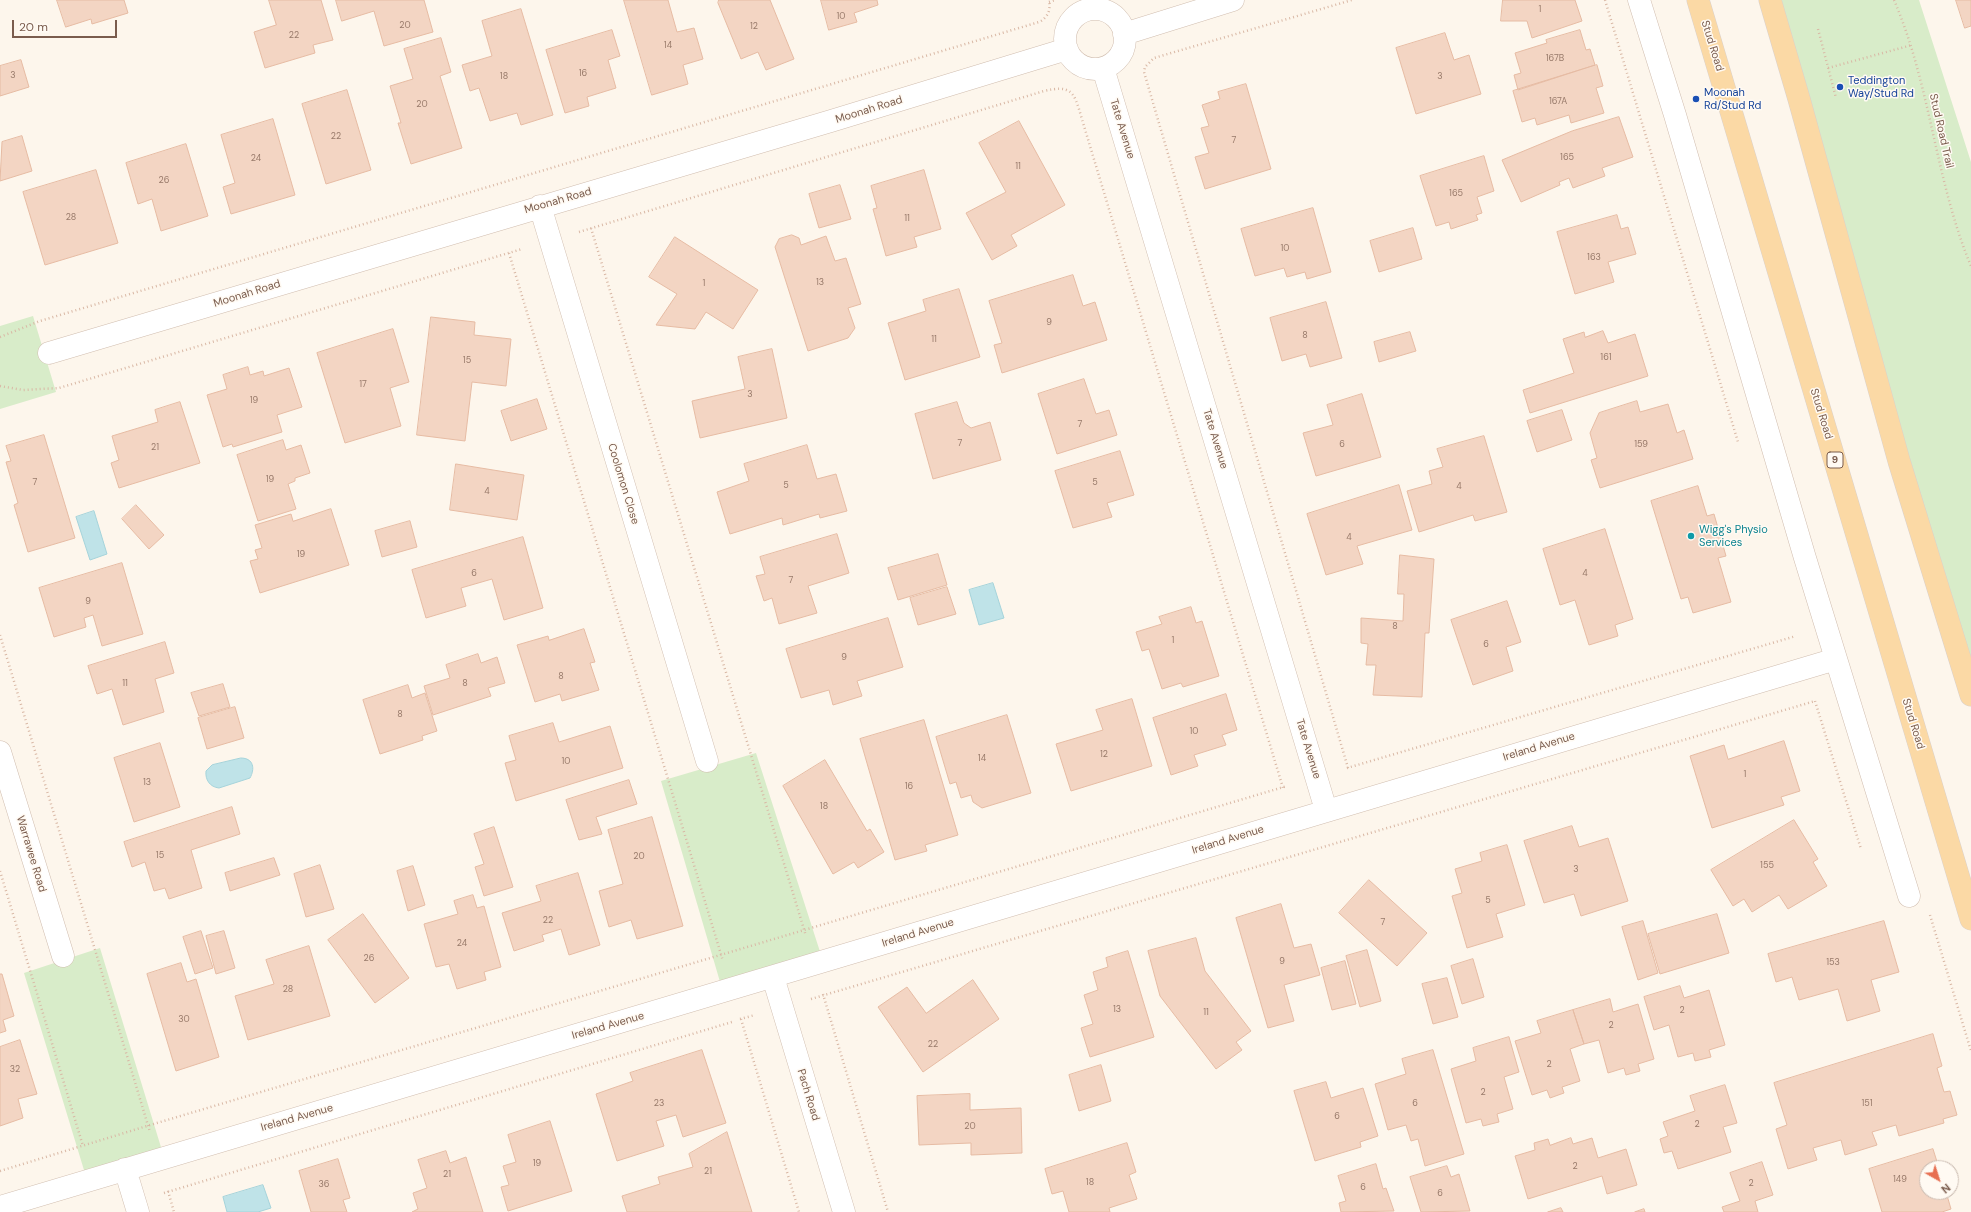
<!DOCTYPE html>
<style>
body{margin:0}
#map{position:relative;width:1971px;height:1212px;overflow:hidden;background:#fdf6ec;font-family:"DM Sans",sans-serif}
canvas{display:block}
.north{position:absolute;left:1919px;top:1160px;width:40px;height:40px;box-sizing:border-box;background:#fffaf3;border:1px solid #cabbb1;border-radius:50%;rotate:141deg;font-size:11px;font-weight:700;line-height:16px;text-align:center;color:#7a5c4d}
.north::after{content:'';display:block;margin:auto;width:14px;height:18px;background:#e76f51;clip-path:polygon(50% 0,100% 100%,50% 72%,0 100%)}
.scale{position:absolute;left:12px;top:20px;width:105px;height:18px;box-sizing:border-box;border:2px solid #7a5c4d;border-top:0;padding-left:5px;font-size:12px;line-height:14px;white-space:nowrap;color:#7a5c4d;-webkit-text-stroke:3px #fffaf3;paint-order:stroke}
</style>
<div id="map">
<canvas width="1971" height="1212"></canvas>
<div class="north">N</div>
<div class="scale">20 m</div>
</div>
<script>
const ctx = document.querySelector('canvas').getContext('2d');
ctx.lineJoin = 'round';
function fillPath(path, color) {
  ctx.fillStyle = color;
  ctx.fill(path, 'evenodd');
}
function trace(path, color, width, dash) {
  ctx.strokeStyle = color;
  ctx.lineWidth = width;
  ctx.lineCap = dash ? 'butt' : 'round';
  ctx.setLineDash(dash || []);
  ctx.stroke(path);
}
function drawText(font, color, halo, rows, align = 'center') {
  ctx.font = font + ' "DM Sans",sans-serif';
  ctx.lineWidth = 3;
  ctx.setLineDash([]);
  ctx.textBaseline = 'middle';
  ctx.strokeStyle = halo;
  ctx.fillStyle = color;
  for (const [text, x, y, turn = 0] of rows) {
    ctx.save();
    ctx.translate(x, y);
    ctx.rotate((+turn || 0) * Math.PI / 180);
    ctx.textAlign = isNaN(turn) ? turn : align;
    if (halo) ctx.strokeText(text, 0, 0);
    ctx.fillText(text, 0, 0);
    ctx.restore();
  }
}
fillPath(new Path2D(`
 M1770,0H1919L1971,162V695Z
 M33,316L56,392L0,409V326Z
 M756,753L823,961L723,992L661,781Z
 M100,948L164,1157L87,1180L24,973Z`), '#d8ecc9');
const water = new Path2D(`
 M94,511L107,554L90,560L76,517Z
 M993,583L1004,618L979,625L969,590Z
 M241,758C254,758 255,769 250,778L219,788C210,787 205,780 206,771L212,765Z
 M263,1185L271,1208L258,1212H227L223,1197Z`);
fillPath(water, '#bfe3e8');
trace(water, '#a5d3da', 1);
const building = new Path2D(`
 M57,0H124L128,13L92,24L91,19L66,27Z
 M269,0H321L333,40L313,45L315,53L265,68L254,32L276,25Z
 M336,0H424L433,32L384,46L374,11L342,21Z
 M624,0H668L677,32L694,28L703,59L683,65L688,84L652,95Z
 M719,0H770L794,59L766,70L758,52L741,59L718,3Z
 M821,0H877L878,5L854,13L857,22L829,30Z
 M1503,0H1575L1582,21L1532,38L1527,21H1501Z
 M1956,0H1971V26L1965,28Z
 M521,9L553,115L521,125L517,113L490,121L479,88L470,91L462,65L492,56L482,21Z
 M612,30L620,56L608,60L616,88L587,97L589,106L565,113L546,50Z
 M1580,30L1586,50L1590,49L1595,65L1518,90L1514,75L1521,73L1515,53L1547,43L1546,40Z
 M1445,33L1454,60L1469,55L1481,94L1416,114L1396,48Z
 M441,38L451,72L440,76L462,148L411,164L398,123H401L390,86L413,79L404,49Z
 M21,60L29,87L0,96V66Z
 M1597,65L1603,86L1596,88L1604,113L1571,123L1569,115L1537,125L1535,118L1522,122L1513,91Z
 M1246,84L1271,169L1205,189L1195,157L1209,153L1201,128L1209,126L1202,105L1220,99L1218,92Z
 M347,90L371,170L326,184L302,104Z
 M1619,117L1633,157L1602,168L1605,176L1573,188L1569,178L1559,182L1560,185L1521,202L1502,160L1572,131Z
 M273,119L295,195L231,214L223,187L235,183L221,135Z
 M1019,121L1065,205L1011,235L1017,246L992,260L966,213L1006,192L979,143Z
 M22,136L32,171L0,181L2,142Z
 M186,144L208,216L161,231L152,199L138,204L126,163Z
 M1484,156L1494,191L1477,197L1482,213L1476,215L1478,220L1451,229L1449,222L1436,226L1420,176Z
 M96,170L118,243L45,265L23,192Z
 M924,170L941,229L914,237L917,247L886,256L873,209L877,208L871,186Z
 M840,185L851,219L819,228L809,194Z
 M1313,208L1331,272L1307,279L1305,272L1287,277L1284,268L1255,276L1241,229Z
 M1617,215L1621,229L1628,227L1636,254L1608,262L1614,282L1575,294L1557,232Z
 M1413,228L1422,259L1379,272L1370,241Z
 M792,235L799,238L801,245L826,236L835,261L846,258L861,304L848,308L855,328L848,338L808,351L775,247L779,239Z
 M675,237L758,290L733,329L706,312L695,329L656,325L677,294L649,277Z
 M1073,275L1083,306L1095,302L1107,340L1002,373L994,345L1002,343L989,301Z
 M959,289L980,357L905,380L888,323L926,311L923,300Z
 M1326,302L1342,358L1310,367L1306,354L1282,361L1270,318Z
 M431,317L475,322L474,335L511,339L506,386L472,382L465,441L417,435Z
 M393,329L409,382L390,388L401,426L345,443L317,353Z
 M1603,331L1608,343L1635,334L1648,376L1530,413L1523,390L1574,373L1563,339L1584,332L1585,337Z
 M1410,332L1416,351L1379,362L1374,342Z
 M772,349L787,418L700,438L692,401L745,389L738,357Z
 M248,367L250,375L263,371L264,376L289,368L302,407L277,415L282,432L233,447L232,444L223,447L207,395L227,389L223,375Z
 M1084,379L1096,414L1109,410L1117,435L1057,454L1038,394Z
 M1362,394L1381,457L1316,476L1303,433L1333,425L1327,405Z
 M537,399L547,429L511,441L501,411Z
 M1637,401L1640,412L1668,404L1677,433L1684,430L1693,459L1600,488L1591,460L1597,458L1590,433L1599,413Z
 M180,402L200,463L119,488L111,463L119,460L112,436L158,422L155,410Z
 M957,402L964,423L971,428L990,422L1001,460L933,479L915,414Z
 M1562,410L1572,440L1537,452L1527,421Z
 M44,435L75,538L28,552L14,505L18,503L6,462L11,461L6,446Z
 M1484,436L1507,512L1475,521L1473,515L1419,532L1407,491L1432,484L1429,471L1443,467L1437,449Z
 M283,440L286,450L301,445L310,473L295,478V481L288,484L296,509L258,521L237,455Z
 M807,445L817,479L836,474L847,511L820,518L819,514L783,525L782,518L730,534L717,492L749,481L744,464Z
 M1120,451L1134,495L1107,503L1112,517L1073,528L1055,471Z
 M456,464L524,475L517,520L450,510Z
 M1399,485L1412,530L1357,546L1363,564L1326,575L1307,514Z
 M1698,486L1707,516L1714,514L1726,556L1718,558L1731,602L1693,613L1688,597L1681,599L1651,501Z
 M136,505L164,535L149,549L122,519Z
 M331,509L349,565L260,593L250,561L258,559L255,550L262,548L255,525L291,514L293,521Z
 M410,521L417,547L382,557L375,531Z
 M1605,529L1633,619L1615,625L1618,636L1589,645L1575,600L1560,605L1543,549Z
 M837,534L849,573L808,586L817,613L779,624L772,598L764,601L756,576L765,574L760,557Z
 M523,537L543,608L504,620L492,579L461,588L466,606L426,618L412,570Z
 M938,554L947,585L898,600L888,568Z
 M1400,555L1434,559L1429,633H1425L1422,697L1373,695L1376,665H1366L1368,644L1361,643V618L1403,621L1404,594H1398Z
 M122,563L143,634L102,646L93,615L84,618L86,627L54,637L39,588Z
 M947,587L956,614L918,625L910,598Z
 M1507,601L1521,642L1506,647L1513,671L1473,685L1451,620Z
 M1191,607L1196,623L1202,621L1219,676L1183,687L1181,683L1162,689L1149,649L1142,651L1136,632L1162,624L1159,617Z
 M888,618L903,667L857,681L862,696L833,705L829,690L801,698L786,649Z
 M584,629L595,662L590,663L599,690L562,701L560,694L535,702L517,645L548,636L549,640Z
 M165,642L174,673L155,679L164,712L123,725L112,689L97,694L88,666Z
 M478,654L481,663L497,657L505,683L488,688L491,696L433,715L424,686L450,678L446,665Z
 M223,684L230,707L199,716L191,693Z
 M408,685L412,698L425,693L437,731L422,736L423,740L380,754L363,700Z
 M1226,694L1237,730L1222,735L1226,745L1194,755L1198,766L1171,775L1153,718Z
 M1132,699L1152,766L1071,791L1056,744L1103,730L1096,710Z
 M235,707L244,738L207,749L198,718Z
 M1007,715L1031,793L982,808L973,802L971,795L961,798L956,782L950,784L936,737Z
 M924,720L958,835L925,845L927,851L895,860L860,739Z
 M553,723L559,742L610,726L623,768L516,801L505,763L516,760L509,736Z
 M1784,741L1800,791L1781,797L1784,805L1712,828L1690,756L1724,745L1728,759Z
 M160,743L180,807L134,822L114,758Z
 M825,760L867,831L870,829L884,852L858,868L854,862L833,874L783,786Z
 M629,780L637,804L596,817L602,834L579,840L566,800Z
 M232,807L240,834L191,850L202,888L169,899L165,888L154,891L145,862L132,867L124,842Z
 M652,817L683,926L637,939L631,920L609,927L599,891L623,884L608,830Z
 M1794,820L1818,859L1813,862L1827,886L1788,909L1779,895L1752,912L1744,899L1733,906L1711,870Z
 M1572,826L1579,847L1608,838L1628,901L1581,916L1574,894L1544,903L1524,841Z
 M494,827L513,887L484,896L475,867L484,864L474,834Z
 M1507,845L1525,905L1496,914L1503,937L1467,948L1452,896L1462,893L1455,869L1482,861L1480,853Z
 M274,858L280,875L230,891L225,873Z
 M320,865L334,909L306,917L294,874Z
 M413,866L425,905L408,911L397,871Z
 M578,873L600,945L569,955L561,929L542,935L544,941L514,951L502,913L541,901L536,886Z
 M1369,880L1427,933L1397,966L1339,913Z
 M473,895L477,908L484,906L501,967L484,972L486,980L457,989L449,964L436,967L424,924L458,914L454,901Z
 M1281,904L1294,948L1311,944L1320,975L1284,985L1294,1021L1268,1028L1236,918Z
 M363,914L409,978L375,1003L328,940Z
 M1717,914L1729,953L1660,974L1648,934Z
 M1643,921L1658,973L1638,980L1622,927Z
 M1884,921L1899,972L1871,980L1880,1011L1847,1021L1838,989L1799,1000L1792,977L1776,982L1768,954Z
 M201,931L213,968L195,974L183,937Z
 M224,931L235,968L216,974L206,936Z
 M1196,938L1205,971L1251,1031L1236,1042L1242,1050L1216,1069L1160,996L1148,951Z
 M309,946L330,1016L248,1040L235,996L274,984L266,960Z
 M1367,950L1381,1001L1360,1007L1346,956Z
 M1128,951L1154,1037L1090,1057L1081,1028L1093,1024L1084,995L1098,990L1093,972L1108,967L1106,958Z
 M1473,959L1484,997L1462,1004L1451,966Z
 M1345,961L1356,1004L1332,1010L1321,968Z
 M181,963L187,982L196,979L219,1057L176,1071L147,974Z
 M0,974H2L14,1016L3,1020L6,1031L0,1033Z
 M1447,978L1458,1017L1433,1024L1422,984Z
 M973,980L999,1019L923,1072L878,1007L907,987L926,1013Z
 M1680,986L1684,998L1709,990L1725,1045L1709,1050L1711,1057L1695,1061L1693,1053L1678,1057L1669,1025L1654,1030L1644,997Z
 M1610,999L1613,1012L1638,1004L1654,1059L1638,1064L1640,1071L1626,1075L1624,1068L1608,1073L1599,1040L1584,1044L1573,1010Z
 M1573,1010L1584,1044L1570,1049L1580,1081L1562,1087L1564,1093L1550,1098L1547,1090L1532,1095L1515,1041L1541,1033L1537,1021Z
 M1933,1034L1942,1066L1937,1068L1944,1092L1950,1091L1957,1115L1943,1119L1944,1123L1899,1136L1896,1125L1872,1132L1877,1145L1845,1155L1841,1140L1813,1148L1817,1160L1788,1169L1776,1129L1787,1125L1774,1083Z
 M1509,1037L1519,1072L1504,1077L1513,1109L1497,1114L1499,1122L1483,1126L1481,1119L1466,1123L1451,1069L1476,1061L1473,1048Z
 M20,1040L37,1094L18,1099L23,1118L0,1126V1047Z
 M702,1050L726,1123L683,1137L676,1115L656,1121L664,1146L617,1161L596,1094L633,1081L630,1073Z
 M1433,1050L1464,1154L1425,1166L1418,1139L1411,1141L1406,1125L1388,1130L1375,1084L1406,1074L1402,1059Z
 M1101,1065L1111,1101L1079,1111L1069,1075Z
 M1326,1082L1331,1098L1363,1088L1378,1136L1360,1142L1361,1147L1315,1161L1294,1091Z
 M1725,1085L1737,1123L1723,1127L1731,1152L1678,1169L1672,1151L1664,1153L1660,1139L1668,1136L1663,1122L1695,1111L1690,1096Z
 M970,1094V1110L1021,1108L1022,1153L971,1155V1143L919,1145L917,1096Z
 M550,1121L572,1191L508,1211L501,1187L509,1185L503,1166L516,1162L508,1135Z
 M727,1132L752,1212H627L622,1196L660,1184L658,1177L693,1167L689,1154Z
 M1571,1138L1573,1144L1592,1138L1598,1158L1626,1149L1637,1185L1607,1194L1602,1176L1528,1199L1515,1156L1535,1150L1534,1143L1548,1139L1550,1145Z
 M1127,1143L1136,1172L1129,1175L1137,1199L1109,1208L1110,1212H1069L1063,1191L1052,1194L1045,1169Z
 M1933,1149L1939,1168H1927V1192H1946L1951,1209L1942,1212H1882L1869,1169Z
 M446,1151L450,1163L466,1157L483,1212H412L418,1209L413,1193L427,1188L418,1160Z
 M338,1159L350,1198L343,1200L347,1212H311L299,1171Z
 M1762,1162L1773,1195L1755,1201L1758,1212H1724L1722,1207L1740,1201L1730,1173Z
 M1376,1164L1383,1189L1386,1188L1394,1211L1341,1212L1339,1203L1346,1201L1338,1176Z
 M1447,1166L1451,1177L1459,1174L1470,1211L1421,1212L1410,1177Z
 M1561,1208L1563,1212H1548Z
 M1644,1209L1645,1212H1635Z`);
fillPath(building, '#f3d5c3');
trace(building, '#e6bba3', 1);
const minor = new Path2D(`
 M1639,0L1675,115L1805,558L1909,896
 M1065 39a30 30 0 1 1 60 0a30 30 0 1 1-60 0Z
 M1124,34L1233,0
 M1103,68L1326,810
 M540,206L707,761
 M49,353L831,121L1067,49
 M0,752L63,956
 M773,977L844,1212
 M125,1169L138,1212
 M0,1207L1836,659`);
const major = new Path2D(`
 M1698,0L1971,919
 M1770,0L1799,99L1899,461L1971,695`);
trace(minor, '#d1beb0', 23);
trace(major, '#dad1cd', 23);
trace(new Path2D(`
 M1605,0L1738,442
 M1894,0C1931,86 1935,180 1971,266
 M1049,2L1055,0
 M1818,29L1836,98
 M1828,68L1912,45
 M591,228L806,936
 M579,232L1044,91C1071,85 1074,91 1081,116L1283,788
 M509,253L723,961
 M0,337L40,321L1039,22C1048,18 1051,9 1049,0
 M0,386L23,390L59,388L522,249
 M0,635L150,1132
 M1815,701L1861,849
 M1347,768L1796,636
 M1348,768L1144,72L1145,67L1154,58L1352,0
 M0,871L83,1146
 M1930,915L1971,1051
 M823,994L888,1212
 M811,999L1815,701
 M740,1019L755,1015
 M741,1019L799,1212
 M0,1171L147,1126L1287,786
 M168,1191L174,1212
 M164,1193L732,1022`), '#d9b8a5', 2.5, [1, 3]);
trace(minor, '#fff', 22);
trace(major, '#fbd9a5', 22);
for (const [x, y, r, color] of [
 [1840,87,4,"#1a4fb4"],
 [1696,99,4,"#1a4fb4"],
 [1691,536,4,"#0f9aa8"]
]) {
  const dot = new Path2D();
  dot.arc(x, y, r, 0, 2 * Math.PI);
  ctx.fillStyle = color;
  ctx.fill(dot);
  trace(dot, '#fffaf3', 1.5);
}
drawText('9px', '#987a6a', null, [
 ["1",1540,10],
 ["10",841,17],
 ["20",405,26],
 ["12",754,27],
 ["22",294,36],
 ["14",668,46],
 ["167B",1555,59],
 ["16",583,74],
 ["3",13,76],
 ["18",504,77],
 ["3",1440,77],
 ["167A",1558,102],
 ["20",422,105],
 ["22",336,137],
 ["7",1234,141],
 ["165",1567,158],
 ["24",256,159],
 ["11",1018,167],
 ["26",164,181],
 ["165",1456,194],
 ["28",71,218],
 ["11",907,219],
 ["10",1285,249],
 ["163",1594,258],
 ["13",820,283],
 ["1",704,284],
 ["9",1049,323],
 ["8",1305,336],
 ["11",934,340],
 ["161",1606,358],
 ["15",467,361],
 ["17",363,385],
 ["3",750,395],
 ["19",254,401],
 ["7",1080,425],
 ["7",960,444],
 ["6",1342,445],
 ["159",1641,445],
 ["21",155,448],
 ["19",270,480],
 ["7",35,483],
 ["5",1095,483],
 ["5",786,486],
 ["4",1459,487],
 ["4",487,492],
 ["4",1349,538],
 ["19",301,555],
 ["6",474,574],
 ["4",1585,574],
 ["7",791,581],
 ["9",88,602],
 ["8",1395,627],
 ["1",1173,641],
 ["6",1486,645],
 ["9",844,658],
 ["8",561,677],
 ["11",125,684],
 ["8",465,684],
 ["8",400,715],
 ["10",1194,732],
 ["12",1104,755],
 ["14",982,759],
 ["10",566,762],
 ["1",1745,775],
 ["13",147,783],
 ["16",909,787],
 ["18",824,807],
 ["15",160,856],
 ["20",639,857],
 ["155",1767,866],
 ["3",1576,870],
 ["5",1488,901],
 ["22",548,921],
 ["7",1383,923],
 ["24",462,944],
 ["26",369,959],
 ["9",1282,962],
 ["153",1833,963],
 ["28",288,990],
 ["13",1117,1010],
 ["2",1682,1011],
 ["11",1206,1013],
 ["30",184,1020],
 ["2",1611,1026],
 ["22",933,1045],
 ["2",1549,1065],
 ["32",15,1070],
 ["2",1483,1093],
 ["23",659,1104],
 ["6",1415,1104],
 ["151",1867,1104],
 ["6",1337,1117],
 ["2",1697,1125],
 ["20",970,1127],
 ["19",537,1164],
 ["2",1575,1167],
 ["21",708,1172],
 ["21",447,1175],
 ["149",1900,1180],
 ["18",1090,1183],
 ["2",1751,1184],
 ["36",324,1185],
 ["6",1363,1188],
 ["6",1440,1194]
]);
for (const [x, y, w] of [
 [1835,460,16]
]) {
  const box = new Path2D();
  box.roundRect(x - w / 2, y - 8, w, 16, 3);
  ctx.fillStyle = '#fffaf3';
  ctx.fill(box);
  trace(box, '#7a5c4d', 1);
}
drawText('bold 10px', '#7a5c4d', null, [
 ["9",1835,460]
]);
drawText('11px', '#7a5c4d', '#fffaf3', [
 ["Stud Road",1712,46,73],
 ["Moonah Road",869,110,-17],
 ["Tate Avenue",1122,129,73],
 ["Stud Road Trail",1941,131,77],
 ["Moonah Road",558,201,-16],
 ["Moonah Road",247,294,-17],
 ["Stud Road",1821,414,73],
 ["Tate Avenue",1215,439,73],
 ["Coolomon Close",623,484,73],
 ["Stud Road",1913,724,73],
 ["Ireland Avenue",1539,747,-17],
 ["Tate Avenue",1308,749,73],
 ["Ireland Avenue",1228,840,-17],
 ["Warrawee Road",31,854,73],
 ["Ireland Avenue",918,933,-17],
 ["Ireland Avenue",608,1026,-16],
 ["Pach Road",808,1095,73],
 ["Ireland Avenue",297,1118,-16]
]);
drawText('11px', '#164399', '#fffaf3', [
 ["Teddington",1848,81],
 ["Way/Stud Rd",1848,94],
 ["Moonah",1704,93],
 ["Rd/Stud Rd",1704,106]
], 'left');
drawText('11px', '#0d838f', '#fffaf3', [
 ["Wigg's Physio",1699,530],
 ["Services",1699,543]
], 'left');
</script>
